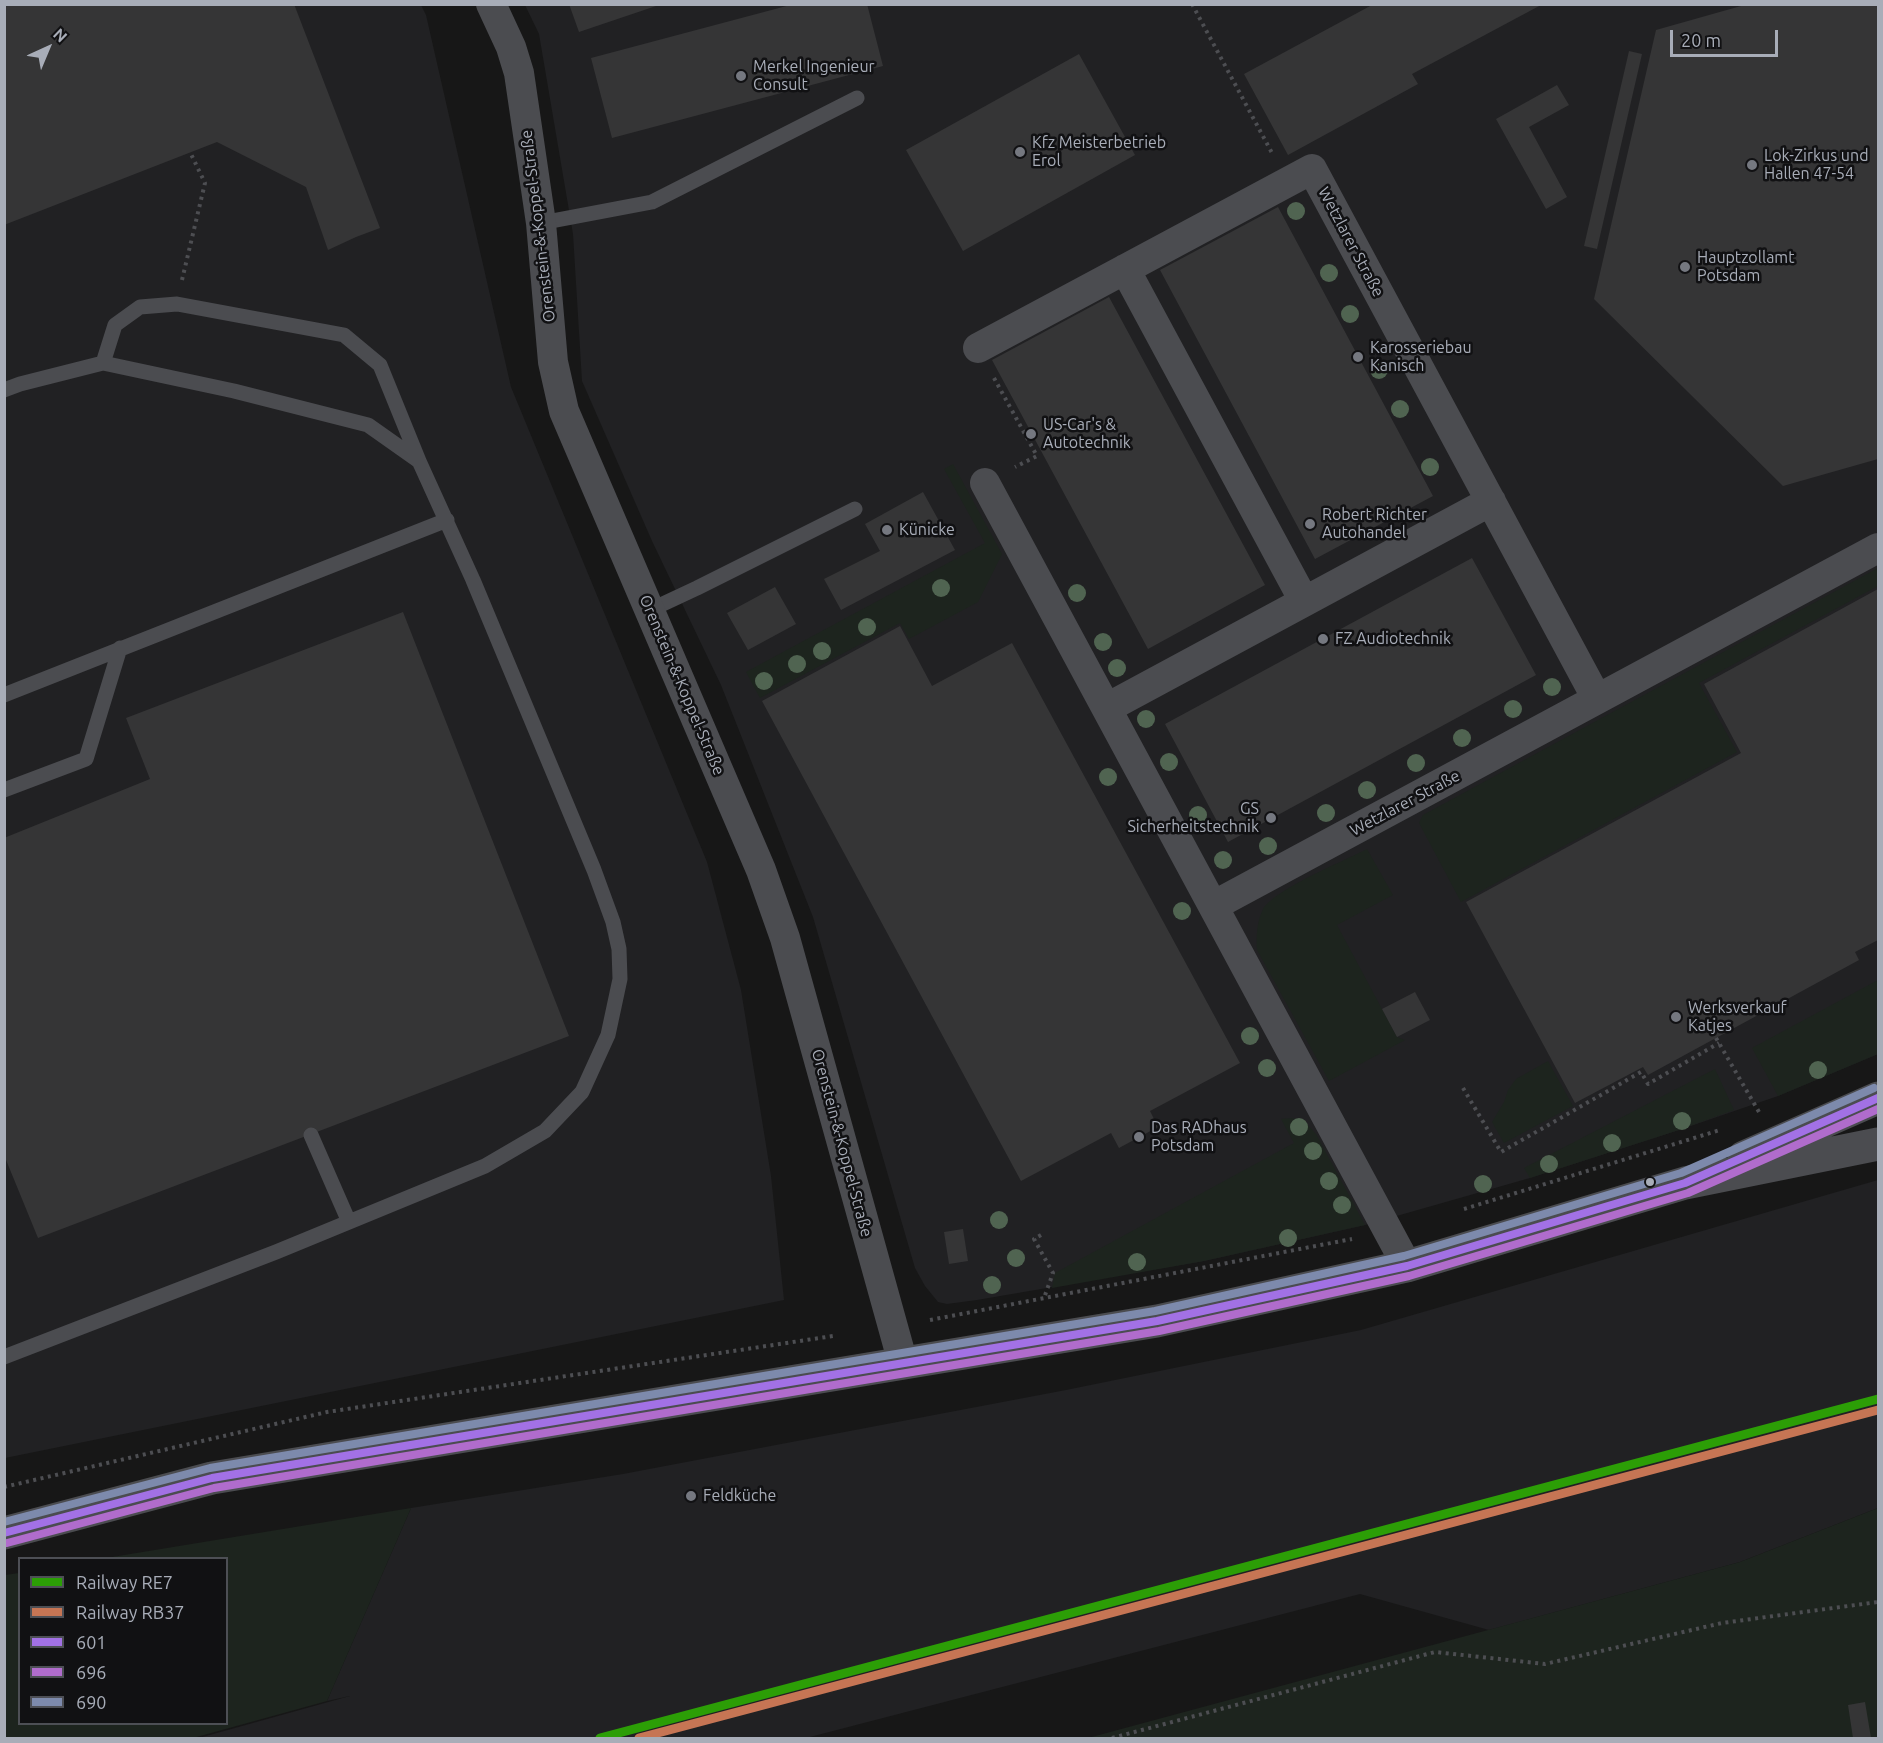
<!DOCTYPE html>
<meta charset="utf-8">
<style>
body{margin:0}
#map{position:relative;width:1883px;height:1743px;overflow:hidden;background:#171717;font-family:Ubuntu,sans-serif}
canvas{display:block}
.frame{position:absolute;inset:0;border:6px solid #a8adb8;pointer-events:none}
.legend{position:absolute;left:18px;top:1557px;width:210px;height:168px;box-sizing:border-box;background:#111113;border:2px solid #4d4f55;margin:0;padding:8px 10px;list-style:none;font-size:18px;color:#a8adb8}
.legend li{display:flex;align-items:center;gap:12px;height:30px}
.legend b{width:30px;border:2px solid #4d4f55}
.north{position:absolute;left:18px;top:18px;width:60px;height:60px;-webkit-text-stroke:4px #111113;paint-order:stroke;rotate:44deg;font-size:16px;font-weight:700;line-height:24px;text-align:center;color:#a8adb8}
.north::after{content:'';display:block;margin:auto;width:21px;height:27px;background:#a8adb8;clip-path:polygon(50% 0,100% 100%,50% 72%,0 100%)}
.scale{position:absolute;left:1670px;top:30px;width:108px;height:27px;box-sizing:border-box;border:3px solid #a8adb8;border-top:0;padding-left:8px;font-size:18px;line-height:21px;white-space:nowrap;color:#a8adb8;-webkit-text-stroke:4px #111113;paint-order:stroke}
</style>
<div id="map">
<canvas width="1883" height="1743"></canvas>
<div class="frame"></div>
<ul class="legend">
<li><b style="height:8px;background:#2c9e06"></b>Railway RE7</li>
<li><b style="height:8px;background:#c67554"></b>Railway RB37</li>
<li><b style="height:8px;background:#a271e5"></b>601</li>
<li><b style="height:8px;background:#b06ccc"></b>696</li>
<li><b style="height:8px;background:#7d8aac"></b>690</li>
</ul>
<div class="north">N</div>
<div class="scale">20 m</div>
</div>
<script>
const ctx = document.querySelector('canvas').getContext('2d');
ctx.lineJoin = 'round';
function fillPath(path, color) {
  ctx.fillStyle = color;
  ctx.fill(path, 'evenodd');
}
function trace(path, color, width, dash) {
  ctx.strokeStyle = color;
  ctx.lineWidth = width;
  ctx.lineCap = dash ? 'butt' : 'round';
  ctx.setLineDash(dash || []);
  ctx.stroke(path);
}
function drawText(font, color, halo, rows, align = 'center') {
  ctx.font = font + ' Ubuntu,sans-serif';
  ctx.lineWidth = 5;
  ctx.setLineDash([]);
  ctx.textBaseline = 'middle';
  ctx.strokeStyle = halo;
  ctx.fillStyle = color;
  for (const [text, x, y, turn = 0] of rows) {
    ctx.save();
    ctx.translate(x, y);
    ctx.rotate((+turn || 0) * Math.PI / 180);
    ctx.textAlign = isNaN(turn) ? turn : align;
    if (halo) ctx.strokeText(text, 0, 0);
    ctx.fillText(text, 0, 0);
    ctx.restore();
  }
}
fillPath(new Path2D(`
 M5,5H421L426,15L511,387L707,862L741,990L771,1176L784,1300L5,1458Z
 M525,5H1878V1054L1778,1096L1679,1130L1530,1178L1365,1225L1204,1261L977,1300L947,1304L938,1302L925,1286L915,1268L813,917L721,685L652,541L582,381L573,234L539,34Z
 M1878,1180V1508L1740,1562L1489,1630L1360,1594L806,1738H199L350,1696L327,1701L411,1508L623,1474L1066,1390L1361,1330Z`), '#212123');
fillPath(new Path2D(`
 M953,464L1002,554L978,602L909,639L900,623L760,698L746,672L985,543L944,469Z
 M1878,568V586L1699,683L1737,752L1461,902L1419,823L1423,815Z
 M1367,849L1393,895L1337,925L1397,1037L1405,1040L1329,1081L1257,950C1256,937 1257,921 1263,909C1275,889 1344,861 1367,849Z
 M1878,980V1054L1778,1096L1752,1048Z
 M1548,1061L1573,1106L1504,1143L1492,1122L1504,1102L1508,1090L1516,1079Z
 M1715,1069L1734,1110L1679,1130L1530,1178L1524,1168Z
 M1292,1118L1305,1122L1316,1134L1365,1225L1204,1261L1052,1288L1055,1273L1294,1143L1281,1119Z
 M411,1508L327,1701L193,1738H5V1575L19,1573L20,1724H226V1558H106Z
 M1878,1508V1738H1088L1740,1562Z`), '#1d241e');
fillPath(new Path2D(`
 M4,4H294L380,228L356,237L328,250L306,187L217,142L4,225Z
 M569,4H659V5L579,32Z
 M794,4H867L883,66L612,138L591,58Z
 M1748,4H1878V459L1783,486L1594,299L1656,30Z
 M1372,5H1541L1412,74L1418,84L1288,155L1244,74Z
 M1629,51L1642,54L1597,249L1584,246Z
 M1079,54L1135,155L963,251L906,150Z
 M1557,85L1569,105L1529,127L1567,197L1546,209L1496,119Z
 M1278,207L1433,496L1315,559L1160,270Z
 M1109,297L1265,585L1148,649L992,360Z
 M923,492L955,550L841,610L824,579L880,551L865,524Z
 M1472,558L1536,675L1228,842L1165,724Z
 M775,587L796,624L748,650L727,613Z
 M1878,589V940L1855,952L1859,960L1648,1075L1643,1067L1575,1103L1466,902L1741,753L1704,684Z
 M403,612L569,1036L38,1238L4,1155V838L150,779L126,718Z
 M900,626L932,686L1012,643L1240,1063L1150,1111L1158,1127L1119,1148L1111,1133L1021,1181L762,701Z
 M1415,992L1430,1020L1397,1037L1382,1009Z
 M963,1229L968,1261L949,1264L944,1232Z
 M1865,1702L1871,1738H1853L1848,1705Z`), '#353536');
trace(new Path2D(`
 M1192,4L1272,153
 M182,280L205,183L190,152
 M994,378L1037,456L1015,467
 M1716,1038L1759,1112
 M1463,1088L1501,1152L1641,1072L1648,1084L1719,1043
 M1464,1209L1720,1130
 M1041,1235L1034,1239L1053,1273L1044,1298
 M930,1320L1352,1239
 M4,1487L327,1412L833,1336
 M1112,1738L1435,1652L1545,1664L1722,1623L1878,1602`), '#4d4e52', 4, [3, 4.5]);
trace(new Path2D(`
 M541,223L652,202L857,98
 M103,363L115,325L140,307L177,304L344,335L380,365L419,461
 M4,390L20,384L103,363L234,391L368,425L419,461L473,580L594,870L613,922L619,949L620,979L608,1035L582,1092L545,1131L485,1166L276,1252L4,1357
 M650,610L697,588L855,509
 M4,695L447,520
 M4,790L86,759L120,648
 M311,1135L349,1222`), '#4b4c50', 15);
trace(new Path2D(`
 M491,4L511,47L519,73L541,223L553,362L564,411L761,870L785,938L903,1363
 M1125,269L1304,601
 M978,348L1312,169L1597,699
 M985,483L1213,906L1878,548
 M1107,708L1491,501
 M1213,906L1407,1266`), '#4b4c50', 30);
trace(new Path2D(`
 M1744,1157L1878,1098
 M4,1533L212,1478L1157,1321L1407,1266L1685,1183L1878,1144`), '#4b4c50', 33);
trace(new Path2D(`
 M4,1533L212,1478L1157,1321L1407,1266L1685,1183L1878,1098`), '#a271e5', 8);
trace(new Path2D(`
 M7,1543L214,1488L1159,1331L1409,1276L1688,1193L1878,1109`), '#b06ccc', 8);
trace(new Path2D(`
 M4,1522L210,1468L1155,1311L1404,1256L1681,1173L1874,1088`), '#7d8aac', 8);
trace(new Path2D(`
 M600,1738L1878,1399`), '#2c9e06', 9);
trace(new Path2D(`
 M639,1738L1878,1410`), '#c67554', 9);
ctx.fillStyle = '#506451';
for (const [x, y] of [
 [1296,211],
 [1329,273],
 [1350,314],
 [1379,370],
 [1400,409],
 [1430,467],
 [941,588],
 [1077,593],
 [867,627],
 [1103,642],
 [822,651],
 [797,664],
 [1117,668],
 [764,681],
 [1552,687],
 [1513,709],
 [1146,719],
 [1462,738],
 [1169,762],
 [1416,763],
 [1108,777],
 [1367,790],
 [1326,813],
 [1198,815],
 [1268,846],
 [1223,860],
 [1182,911],
 [1250,1036],
 [1267,1068],
 [1818,1070],
 [1682,1121],
 [1299,1127],
 [1612,1143],
 [1313,1151],
 [1549,1164],
 [1329,1181],
 [1483,1184],
 [1342,1205],
 [999,1220],
 [1288,1238],
 [1016,1258],
 [1137,1262],
 [992,1285]
]) {
  ctx.beginPath();
  ctx.arc(x, y, 9, 0, 2 * Math.PI);
  ctx.fill();
}
for (const [x, y, r, color] of [
 [741,76,6,"#757880"],
 [1020,152,6,"#757880"],
 [1752,165,6,"#757880"],
 [1685,267,6,"#757880"],
 [1358,357,6,"#757880"],
 [1031,434,6,"#757880"],
 [1310,524,6,"#757880"],
 [887,530,6,"#757880"],
 [1323,639,6,"#757880"],
 [1271,818,6,"#757880"],
 [1676,1017,6,"#757880"],
 [1139,1137,6,"#757880"],
 [1650,1182,5,"#a8adb8"],
 [691,1496,6,"#757880"]
]) {
  const dot = new Path2D();
  dot.arc(x, y, r, 0, 2 * Math.PI);
  ctx.fillStyle = color;
  ctx.fill(dot);
  trace(dot, '#111113', 2);
}
drawText('16px', '#a8adb8', '#111113', [
 ["Merkel Ingenieur",753,67],
 ["Consult",753,85],
 ["Kfz Meisterbetrieb",1032,143],
 ["Erol",1032,161],
 ["Lok-Zirkus und",1764,156],
 ["Hallen 47-54",1764,174],
 ["Hauptzollamt",1697,258],
 ["Potsdam",1697,276],
 ["Karosseriebau",1370,348],
 ["Kanisch",1370,366],
 ["US-Car's &",1043,425],
 ["Autotechnik",1043,443],
 ["Robert Richter",1322,515],
 ["Autohandel",1322,533],
 ["Künicke",899,530],
 ["FZ Audiotechnik",1335,639],
 ["GS",1259,809,"right"],
 ["Sicherheitstechnik",1259,827,"right"],
 ["Werksverkauf",1688,1008],
 ["Katjes",1688,1026],
 ["Das RADhaus",1151,1128],
 ["Potsdam",1151,1146],
 ["Feldküche",703,1496]
], 'left');
drawText('16px', '#a8adb8', '#111113', [
 ["Orenstein-&-Koppel-Straße",538,226,-97],
 ["Wetzlarer Straße",1351,242,62],
 ["Orenstein-&-Koppel-Straße",682,685,67],
 ["Wetzlarer Straße",1405,803,-28],
 ["Orenstein-&-Koppel-Straße",842,1143,75]
]);
</script>
